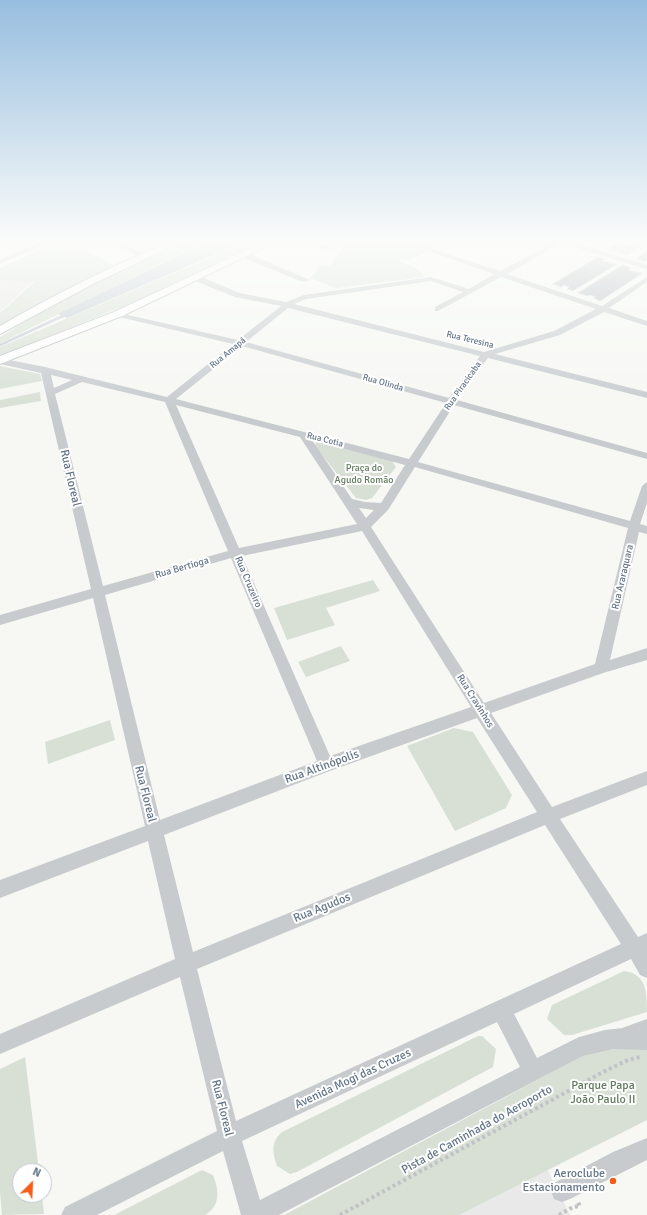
<!DOCTYPE html>
<meta charset="utf-8">
<style>
body{margin:0}
#map{position:relative;width:647px;height:1215px;overflow:hidden;background:#f7f8f4;font-family:Signika,sans-serif}
canvas{display:block}
.north{position:absolute;left:12px;top:1163px;width:40px;height:40px;box-sizing:border-box;background:#fff;border:1px solid #c1c8cf;border-radius:50%;rotate:24deg;font-size:11px;font-weight:700;line-height:16px;text-align:center;color:#647588}
.north::after{content:'';display:block;margin:auto;width:14px;height:18px;background:#f25e1a;clip-path:polygon(50% 0,100% 100%,50% 72%,0 100%)}
</style>
<div id="map">
<canvas width="647" height="1215"></canvas>
<div class="north">N</div>
</div>
<script>
const ctx = document.querySelector('canvas').getContext('2d');
ctx.lineJoin = 'round';
function fillPath(path, color) {
  ctx.fillStyle = color;
  ctx.fill(path, 'evenodd');
}
function trace(path, color, width, dash) {
  ctx.strokeStyle = color;
  ctx.lineWidth = width;
  ctx.lineCap = dash ? 'butt' : 'round';
  ctx.setLineDash(dash || []);
  ctx.stroke(path);
}
function drawText(font, color, halo, rows, align = 'center') {
  ctx.font = font + ' Signika,sans-serif';
  ctx.lineWidth = 4;
  ctx.setLineDash([]);
  ctx.textBaseline = 'middle';
  ctx.strokeStyle = halo;
  ctx.fillStyle = color;
  for (const [text, x, y, turn = 0] of rows) {
    ctx.save();
    ctx.translate(x, y);
    ctx.rotate((+turn || 0) * Math.PI / 180);
    ctx.textAlign = isNaN(turn) ? turn : align;
    if (halo) ctx.strokeText(text, 0, 0);
    ctx.fillText(text, 0, 0);
    ctx.restore();
  }
}
fillPath(new Path2D(`
 M2,279L32,282L0,312V280Z
 M547,1169L570,1215H459Z`), '#e8e9e8');
fillPath(new Path2D(`
 M185,241H207L0,343V337L60,300Z
 M249,241H262L124,306L0,356V347Z
 M348,241H442L447,243L409,260L400,259L399,261L416,268L425,277L336,288L310,278L321,266H330Z
 M53,244L70,252L82,249L114,265L0,326V313L34,282L0,280V268Z
 M0,366L40,374L42,381L0,389Z
 M40,392L41,401L0,408V400Z
 M321,441L391,459L396,467L372,498L366,500L356,498L315,446L316,442Z
 M373,580L380,591L326,608L335,625L287,640L274,608Z
 M341,646L350,661L306,677L298,662Z
 M110,720L115,740L48,764L45,742Z
 M454,728L473,732L512,795L506,808L455,831L407,746Z
 M624,971C647,974 647,993 647,1012L572,1035H564L547,1019L552,1005Z
 M478,1036H482L496,1049L493,1067L297,1172L290,1174L277,1166C272,1151 271,1142 282,1132Z
 M623,1045L647,1050V1120L459,1215H284L594,1050Z
 M25,1057L39,1171H20V1195H42L44,1214L2,1215L0,1192V1069Z
 M202,1170L213,1175C219,1190 221,1206 205,1215H114Z`), '#d8e0d5');
fillPath(new Path2D(`
 M209,241H246L67,318L58,314Z`), '#c1ccd2');
trace(new Path2D(`
 M0,345L67,314`), '#c1ccd2', 2.5);
const building = new Path2D(`
 M621,241H647L627,255L617,251L615,252L607,250Z
 M647,251V260L644,261L636,259Z
 M598,257L605,259L602,261L617,264L573,291L567,289L569,287L564,285L561,287L553,284Z
 M623,265L631,268L628,270L643,273L600,301L593,298L596,297L590,295L587,296L578,293Z`);
fillPath(building, '#b1b8bf');
trace(building, '#d9d9d7', 1);
const secondary = new Path2D(`
 M171,241H183L91,285L0,334V326C55,294 112,266 171,241Z
 M266,241H278L122,316L0,364V356L114,312Z`);
trace(secondary, '#b9bec3', 2);
trace(new Path2D(`
 M340,1215L605,1071L628,1060L640,1057
 M559,1215L573,1207L580,1206L578,1202`), '#c0c2c5', 4, [3, 3]);
fillPath(new Path2D(`
 M43,241H51L0,264V259Z
 M108,241H116L148,255L141,257Z
 M303,241H311L332,249L327,250Z
 M556,241H568L647,265V269L561,243L507,274L602,306L647,277V282L609,308L647,321V326L604,312L560,335L495,354L647,392V398L488,358L457,400L647,453V459L454,405L418,462L630,521L642,486L647,482V503L640,524L647,526V534L639,532L610,660L647,648V660L603,673L491,713L552,807L647,771V785L560,819L638,937L647,933V978L640,975L631,959L514,1014L537,1058L579,1037L605,1030L622,1028L647,1019V1050L613,1049L583,1056L279,1215H241L223,1151L97,1215H61L65,1207L217,1131L180,977L0,1054V1034L175,959L148,841L0,898V880L145,826L93,598L0,625V615L91,589L41,373L0,364V358L45,367L167,397L233,344L115,316V312L238,340L281,306L235,297L193,280V276H199L240,293L286,302L304,295L431,277L469,289L494,274L425,250V248H429L500,271ZM501,277L596,309L554,331L484,352L294,304L306,299L431,281L463,292L435,307V311H438ZM288,308L480,356L449,398L246,342ZM242,346L446,403L409,459L176,399ZM51,375L72,380L54,388ZM82,382L165,402L228,551L103,586L55,394ZM176,405L300,437L357,524L239,548ZM312,440L405,465L381,503L365,502L352,499ZM415,467L628,528L595,664L484,703L371,527L388,510ZM359,508L374,510L366,518ZM362,531L471,707L330,756L242,556ZM231,558L317,761L160,820L105,595ZM477,718L537,812L193,952L164,835L327,772ZM545,825L621,944L236,1121L197,969ZM497,1022L520,1067L260,1200L242,1141Z
 M241,253H247L310,280L303,282L241,257Z
 M647,1138V1160L570,1199L562,1202L554,1199L551,1191L554,1183L613,1152Z`), '#c7cbce');
fillPath(secondary, '#fff');
const sky = ctx.createLinearGradient(0, 0, 0, 411);
sky.addColorStop(0, '#98bedf');
sky.addColorStop(0.59, '#fbfcfa');
sky.addColorStop(1, '#fbfcfa00');
ctx.fillStyle = sky;
ctx.fillRect(0, 0, 647, 411);
for (const [x, y, r, color] of [
 [613,1181,4,"#f25e1a"]
]) {
  const dot = new Path2D();
  dot.arc(x, y, r, 0, 2 * Math.PI);
  ctx.fillStyle = color;
  ctx.fill(dot);
  trace(dot, '#fff', 1.5);
}
drawText('9px', '#647588', '#fff', [
 ["Rua Teresina",470,340,14],
 ["Rua Amapá",228,353,-39],
 ["Rua Olinda",383,383,16],
 ["Rua Piracicaba",463,386,-55],
 ["Rua Cotia",325,440,14]
]);
drawText('10px', '#637a60', '#fff', [
 ["Praça do",364,468],
 ["Agudo Romão",364,480]
]);
drawText('10px', '#647588', '#fff', [
 ["Rua Bertioga",182,568,-16],
 ["Rua Araraquara",623,577,-77],
 ["Rua Cruzeiro",248,582,67],
 ["Rua Cravinhos",475,701,58]
]);
drawText('12px', '#647588', '#fff', [
 ["Rua Floreal",70,478,77],
 ["Rua Altinópolis",322,767,-20],
 ["Rua Floreal",145,794,76],
 ["Rua Agudos",322,908,-22],
 ["Avenida Mogi das Cruzes",353,1079,-25],
 ["Rua Floreal",222,1108,76],
 ["Pista de Caminhada do Aeroporto",477,1130,-29]
]);
drawText('12px', '#637a60', '#fff', [
 ["Parque Papa",603,1086],
 ["João Paulo II",603,1100]
]);
drawText('12px', '#647588', '#fff', [
 ["Aeroclube",605,1174],
 ["Estacionamento",605,1188]
], 'right');
</script>
